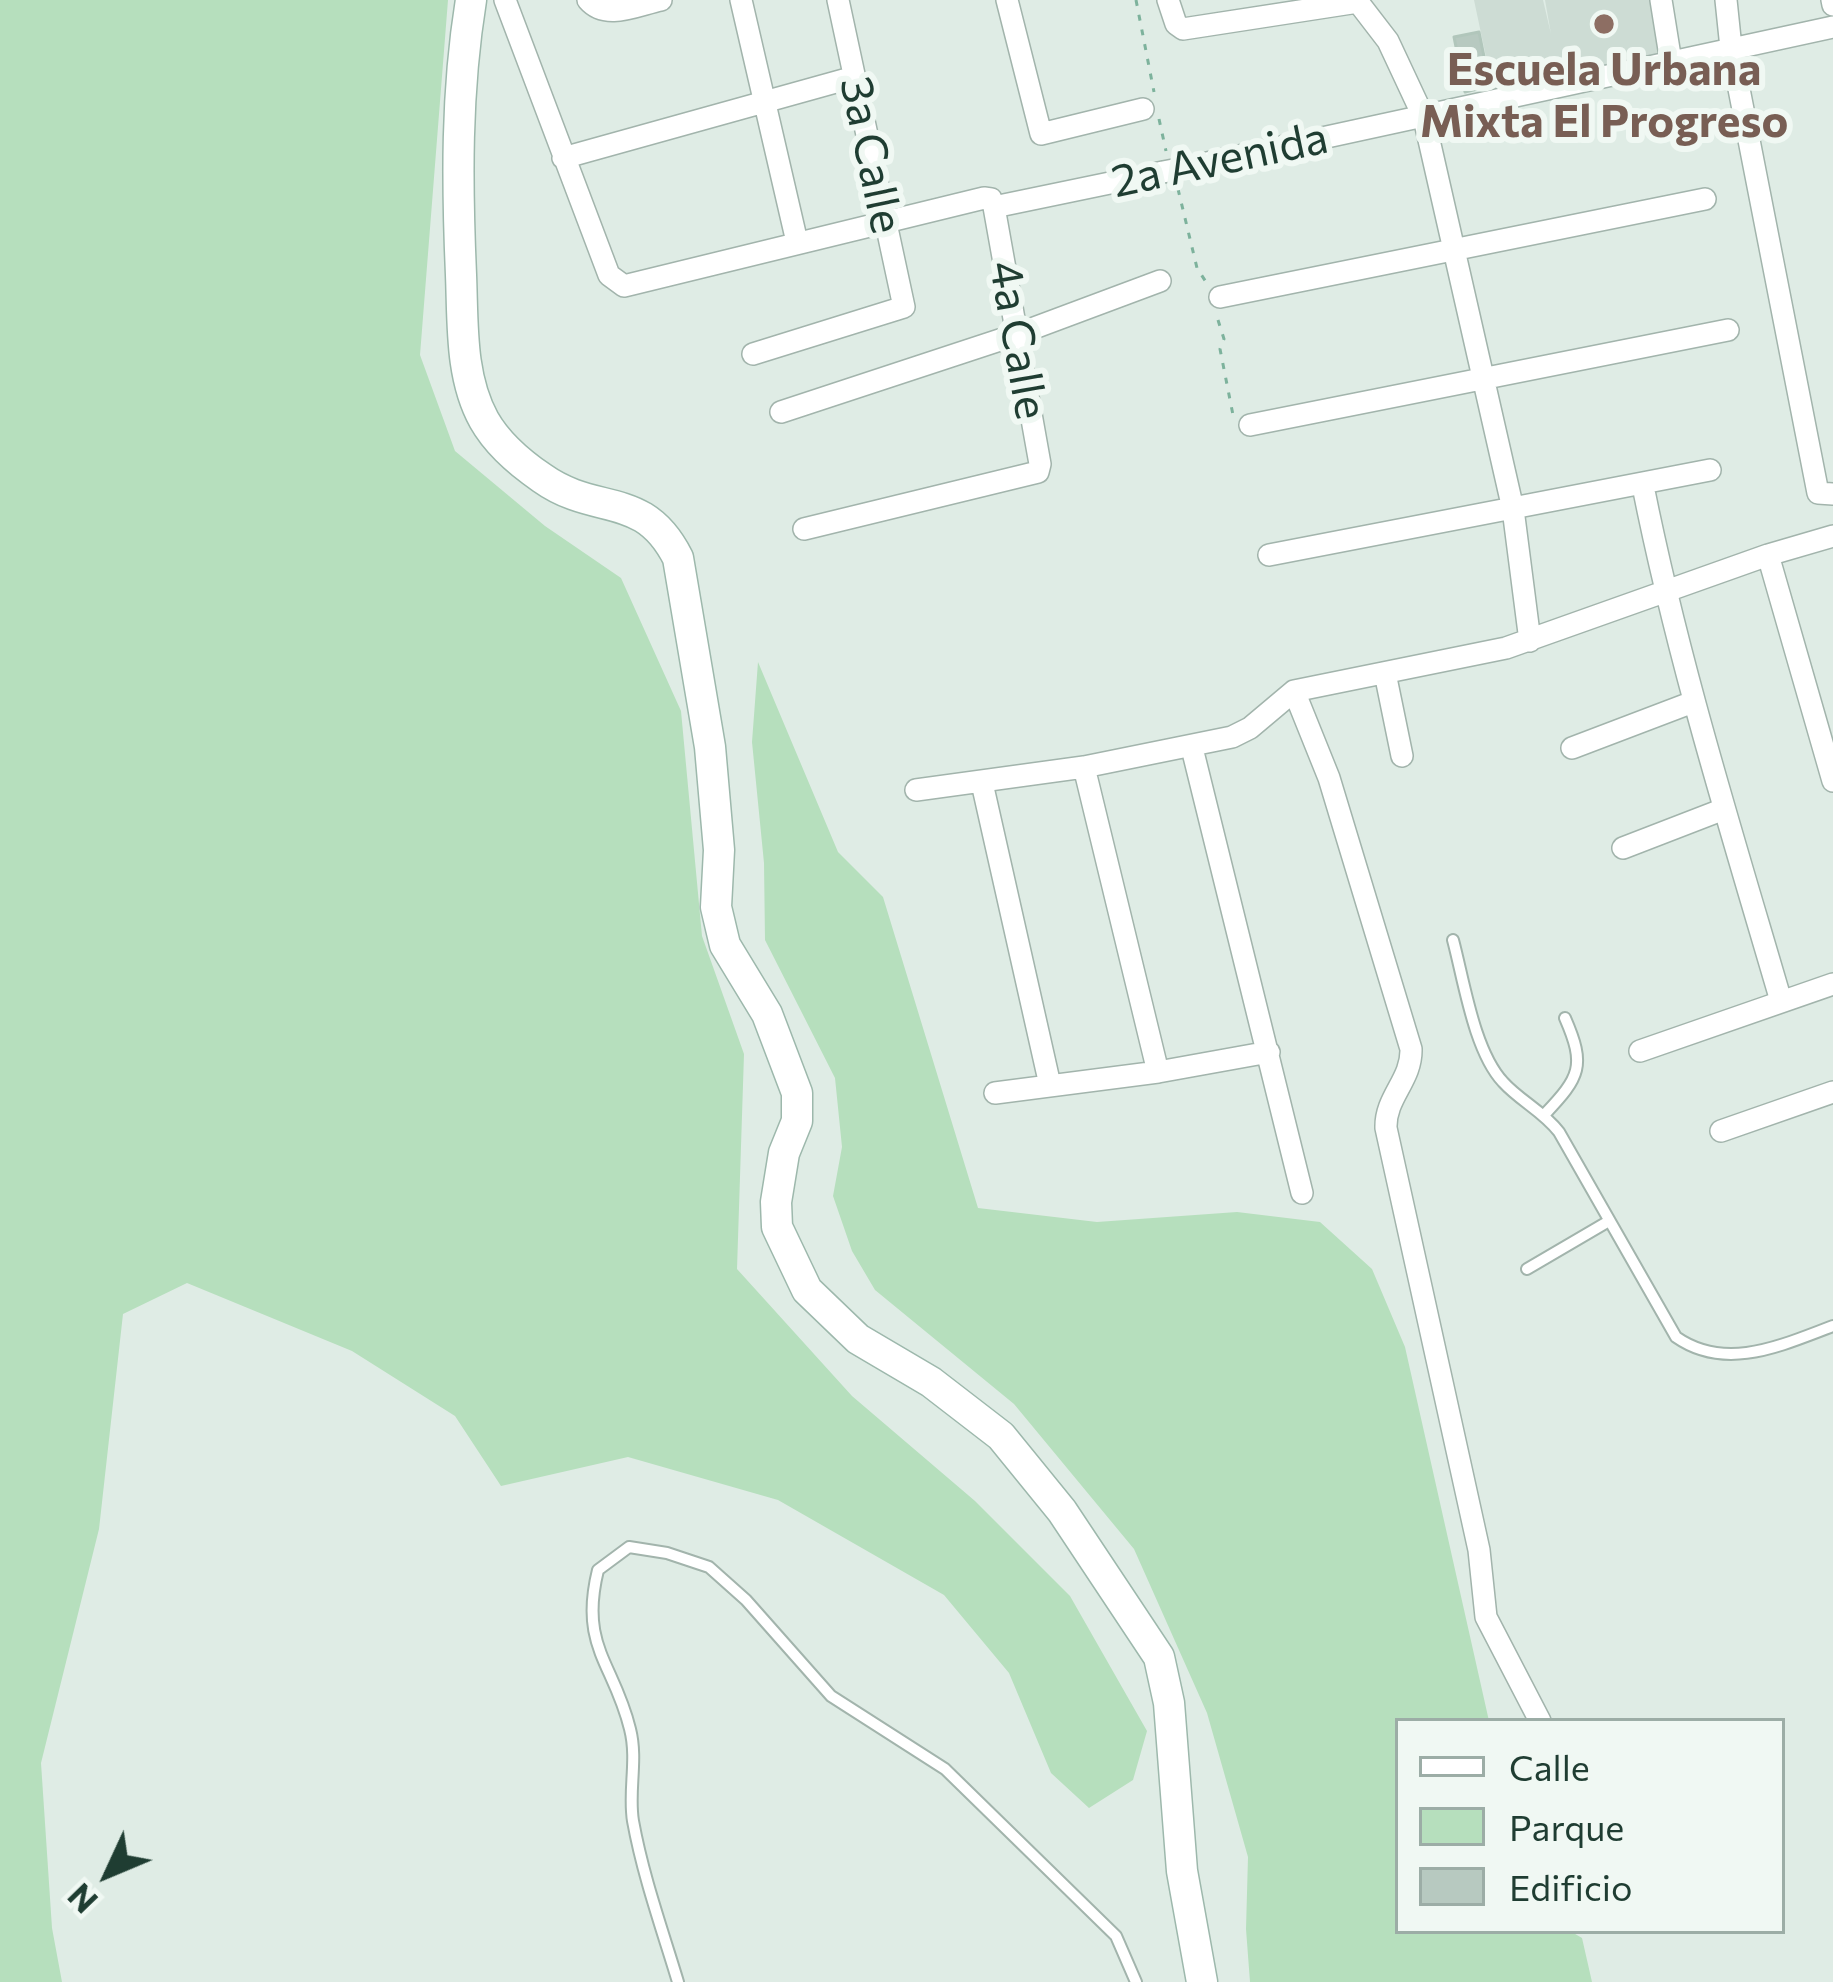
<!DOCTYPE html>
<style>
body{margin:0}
#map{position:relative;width:1833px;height:1982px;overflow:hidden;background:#dfece5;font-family:Commissioner,sans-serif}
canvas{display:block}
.legend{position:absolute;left:1395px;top:1718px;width:390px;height:216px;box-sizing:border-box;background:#f0f8f3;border:3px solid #9cada6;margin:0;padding:15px 21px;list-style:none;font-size:36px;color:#1f3d32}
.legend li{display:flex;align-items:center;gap:24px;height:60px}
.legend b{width:60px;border:3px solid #9cada6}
.north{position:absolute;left:48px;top:1814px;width:120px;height:120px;-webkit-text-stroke:9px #f0f8f3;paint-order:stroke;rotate:226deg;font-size:33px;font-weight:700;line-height:48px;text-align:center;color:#1f3d32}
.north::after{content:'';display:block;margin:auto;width:42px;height:54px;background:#1f3d32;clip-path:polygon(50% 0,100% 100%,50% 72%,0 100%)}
</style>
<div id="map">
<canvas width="1833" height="1982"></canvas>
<ul class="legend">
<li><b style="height:15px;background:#fff"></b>Calle</li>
<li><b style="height:33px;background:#b6dfbd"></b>Parque</li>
<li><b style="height:33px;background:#b7c9c0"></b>Edificio</li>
</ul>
<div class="north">N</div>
</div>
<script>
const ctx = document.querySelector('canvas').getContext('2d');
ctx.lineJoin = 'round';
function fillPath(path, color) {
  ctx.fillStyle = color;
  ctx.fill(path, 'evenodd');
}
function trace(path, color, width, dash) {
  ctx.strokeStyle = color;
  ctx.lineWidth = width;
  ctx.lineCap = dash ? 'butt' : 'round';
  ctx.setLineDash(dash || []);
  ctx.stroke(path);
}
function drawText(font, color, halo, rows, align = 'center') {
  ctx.font = font + ' Commissioner,sans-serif';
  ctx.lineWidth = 12;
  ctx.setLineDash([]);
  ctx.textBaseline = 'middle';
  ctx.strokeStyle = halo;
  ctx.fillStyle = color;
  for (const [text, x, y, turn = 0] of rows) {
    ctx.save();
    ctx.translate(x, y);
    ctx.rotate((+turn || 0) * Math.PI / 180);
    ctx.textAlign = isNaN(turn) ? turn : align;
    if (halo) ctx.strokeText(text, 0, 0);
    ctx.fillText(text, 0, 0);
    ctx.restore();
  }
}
fillPath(new Path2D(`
 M1474,0H1543L1551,34L1545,0H1653L1664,55L1493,90Z`), '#cddcd4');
fillPath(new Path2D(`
 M0,0H448L420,355L455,451L545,526L621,578L681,711L702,936L744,1054L737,1269L852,1396L975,1501L1070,1596L1147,1731L1133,1780L1089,1808L1051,1773L1009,1673L944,1595L778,1500L628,1457L501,1486L455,1416L352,1351L187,1283L123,1314L99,1529L41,1763L52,1928L62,1982H0Z
 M758,662L838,852L883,897L978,1208L1097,1222L1237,1212L1320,1222L1372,1269L1405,1347L1489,1721H1398V1931H1570L1582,1938L1592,1982H1250L1246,1929L1248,1857L1207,1713L1134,1549L1014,1404L875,1290L852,1251L833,1196L842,1147L835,1078L765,940L764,863L752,742Z`), '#b6dfbd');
const building = new Path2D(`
 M1479,32L1490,86L1465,92L1454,37Z`);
fillPath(building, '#b7c9c0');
trace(building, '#b1c6bb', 3);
const service = new Path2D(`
 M1453,940C1464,981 1474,1051 1503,1082C1520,1101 1543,1111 1559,1132L1676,1337C1726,1372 1782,1345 1833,1326
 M1545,1114C1580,1077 1586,1066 1565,1018
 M1527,1269L1609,1221
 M678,1982C662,1929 643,1876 633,1821C628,1791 638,1760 630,1729C614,1663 579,1647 598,1570L629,1547L667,1553L709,1567L746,1600L831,1696L945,1769L1116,1936L1136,1982`);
const minor = new Path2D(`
 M505,0L609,275L624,286L984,198L991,199L994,207L1163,172
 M588,0C606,21 637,5 661,0
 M741,0L797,242
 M1007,0L1041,134L1143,109
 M1168,0L1176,24L1183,29L1358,2L1388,41L1424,118L1513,509L1530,641
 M1661,0L1671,62
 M1726,0L1731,48L1818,493L1833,494
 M1832,0L1833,5
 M563,158L854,77
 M1184,168L1833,27
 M1220,297L1705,199
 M753,354L904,307L838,0
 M781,412L1018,334L1160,281
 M1250,425L1728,330
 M1643,486C1678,661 1731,830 1781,1001
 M804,529L1038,472L1040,464L994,207
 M1269,555L1710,470
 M1768,555L1833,536
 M1385,673L1402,756
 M1294,691L1329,778L1411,1049C1412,1080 1385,1097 1386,1128L1479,1550L1486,1617L1540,1721
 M1192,748L1302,1193
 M1572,748L1693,702
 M1084,767L1158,1072
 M982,783L1050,1085
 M916,790L1084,767L1232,737L1250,728L1294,691L1506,648L1768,555L1833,781
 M1623,848L1724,809
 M1640,1051L1833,984
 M995,1093L1158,1072L1269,1052
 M1721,1131L1833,1092`);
const secondary = new Path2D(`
 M471,0C456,92 457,183 461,275C463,323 460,377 484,420C497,443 520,463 542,478C597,517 643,489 678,558L710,747L719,850L716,907L725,945L767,1014L797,1093V1121L784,1153L776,1202L777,1227L807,1290L858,1339L931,1382L1001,1436L1062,1511L1159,1657L1169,1703L1182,1871L1202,1982`);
trace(service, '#a2b4ac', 14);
trace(minor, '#a2b4ac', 24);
trace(secondary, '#9db8ac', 33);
trace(new Path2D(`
 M1136,0L1154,92
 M1159,119L1166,151
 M1178,189L1197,268L1206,282
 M1218,320L1224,339L1220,349L1233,415`), '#7db29c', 3, [6, 9]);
trace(service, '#fff', 10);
trace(minor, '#fff', 21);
trace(secondary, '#fff', 30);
const minorBridge = new Path2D(`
 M1163,172L1184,168`);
trace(minorBridge, '#a2b4ac', 24, []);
trace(minorBridge, '#fff', 21);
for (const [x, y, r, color] of [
 [1604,24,12,"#8d6e63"]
]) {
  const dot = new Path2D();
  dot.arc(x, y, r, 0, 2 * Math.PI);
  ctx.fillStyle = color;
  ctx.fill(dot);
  trace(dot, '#f0f8f3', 4.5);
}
drawText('bold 45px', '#785e54', '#f0f8f3', [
 ["Escuela Urbana",1604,70],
 ["Mixta El Progreso",1604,122]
]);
drawText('45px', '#1f3d32', '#f0f8f3', [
 ["3a Calle",871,155,78],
 ["2a Avenida",1220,160,-12],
 ["4a Calle",1018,340,80]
]);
</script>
